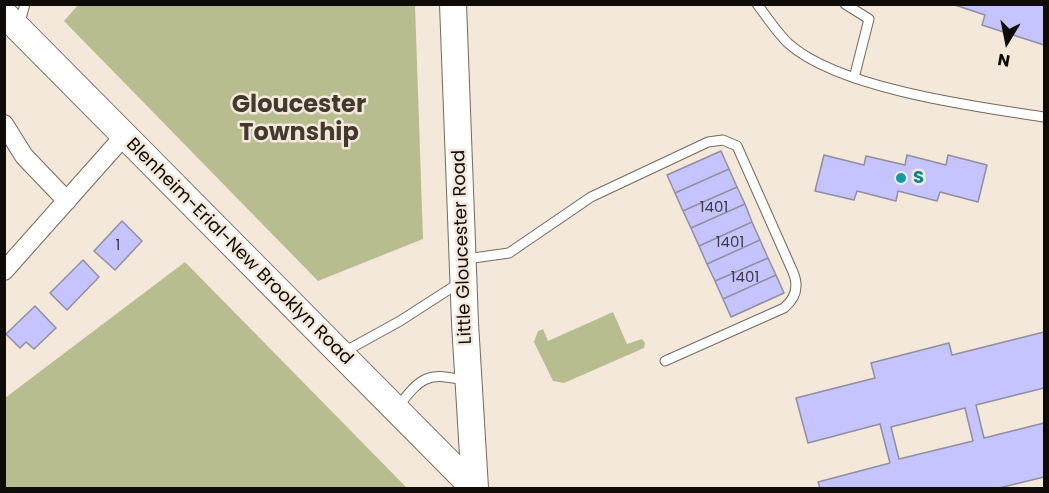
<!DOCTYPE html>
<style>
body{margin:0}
#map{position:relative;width:1049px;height:493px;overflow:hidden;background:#f4e8da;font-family:Poppins,sans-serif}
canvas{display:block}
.frame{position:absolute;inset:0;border:6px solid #0f0b07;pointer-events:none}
.north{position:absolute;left:977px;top:12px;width:60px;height:60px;-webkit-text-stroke:4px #f4e8da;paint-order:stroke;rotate:190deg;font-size:16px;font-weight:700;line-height:24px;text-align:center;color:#0f0b07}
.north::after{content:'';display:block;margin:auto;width:21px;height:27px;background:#0f0b07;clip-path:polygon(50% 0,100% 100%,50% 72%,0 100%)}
</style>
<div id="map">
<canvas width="1049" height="493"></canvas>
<div class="frame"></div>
<div class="north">N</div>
</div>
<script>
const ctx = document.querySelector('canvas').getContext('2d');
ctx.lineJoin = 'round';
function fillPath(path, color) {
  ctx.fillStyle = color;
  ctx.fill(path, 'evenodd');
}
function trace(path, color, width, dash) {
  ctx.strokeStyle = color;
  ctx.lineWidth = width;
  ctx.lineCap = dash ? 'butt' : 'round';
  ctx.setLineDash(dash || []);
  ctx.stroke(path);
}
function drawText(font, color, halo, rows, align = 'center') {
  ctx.font = font + ' Poppins,sans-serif';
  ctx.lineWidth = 5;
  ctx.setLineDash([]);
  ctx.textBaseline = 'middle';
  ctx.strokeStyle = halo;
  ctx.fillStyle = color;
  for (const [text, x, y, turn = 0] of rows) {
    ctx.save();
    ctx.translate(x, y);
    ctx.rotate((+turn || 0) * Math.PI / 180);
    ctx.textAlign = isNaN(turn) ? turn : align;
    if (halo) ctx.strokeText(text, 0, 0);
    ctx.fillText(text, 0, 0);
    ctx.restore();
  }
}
fillPath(new Path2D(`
 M78,5H415L423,239L318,281L64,21Z
 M185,262L407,488H5V398Z
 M613,312L627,344L642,339L645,343L644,348L564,383L553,381L534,342L538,331L543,329L548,341Z`), '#b7bd8f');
const building = new Path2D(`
 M952,4L1044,5V45L982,25L985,15Z
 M721,151L729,169L675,193L667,175Z
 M824,155L864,165L866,156L905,165L907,155L946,165L948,155L987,165L978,202L940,192L937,201L898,191L896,201L857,191L854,200L815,191Z
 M729,169L737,187L683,211L675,193Z
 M737,187L745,204L691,228L683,211Z
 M745,204L752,222L699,246L691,228Z
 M122,221L142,241L115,270L94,251Z
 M752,222L760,240L707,264L699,246Z
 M760,240L768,258L715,281L707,264Z
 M768,258L776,275L723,299L715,281Z
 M83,260L99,277L67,310L50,293Z
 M776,275L784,293L731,317L723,299Z
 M35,306L56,328L34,349L26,342L20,348L6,334Z
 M1044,332V388L976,405L984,438L1044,423V477L999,488H820L818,482L890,463L880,424L808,443L796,398L875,378L871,363L949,343L952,355ZM965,408L973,441L899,459L891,427Z`);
fillPath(building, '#c6c4ff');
trace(building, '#908f9f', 1.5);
const lane = new Path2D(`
 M757,4C767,17 777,33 789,44C840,89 977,107 1044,117
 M845,4L869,19L854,78
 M19,26L25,4
 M466,259L509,253L591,197L708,142L723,140L737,146L793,272C799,286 796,298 784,308L665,361
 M342,353L400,321L459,283
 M397,408C421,377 427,371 467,381`);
const street = new Path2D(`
 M4,124L24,156L67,201
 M4,271L124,136`);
const secondary = new Path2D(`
 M453,4L465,323L475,488
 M4,14L474,488`);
trace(lane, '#746a5d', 11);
trace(street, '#746a5d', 20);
trace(secondary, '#746a5d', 28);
trace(lane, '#fff', 9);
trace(street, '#fff', 18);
trace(secondary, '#fff', 26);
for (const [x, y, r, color] of [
 [901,178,6,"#0f9aa8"]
]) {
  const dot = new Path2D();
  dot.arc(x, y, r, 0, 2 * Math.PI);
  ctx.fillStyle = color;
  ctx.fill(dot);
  trace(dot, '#f4e8da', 2);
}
drawText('15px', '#3d3945', null, [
 ["1401",714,208],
 ["1401",730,243],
 ["1",118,246],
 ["1401",745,278]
]);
drawText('bold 18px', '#0d838f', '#f4e8da', [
 ["S",913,178]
], 'left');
drawText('18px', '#0f0b07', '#f4e8da', [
 ["Little Gloucester Road",463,247,-92],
 ["Blenheim-Erial-New Brooklyn Road",239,252,45]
]);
drawText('bold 24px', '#43392e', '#f4e8da', [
 ["Gloucester",299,106],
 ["Township",299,134]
]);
</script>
